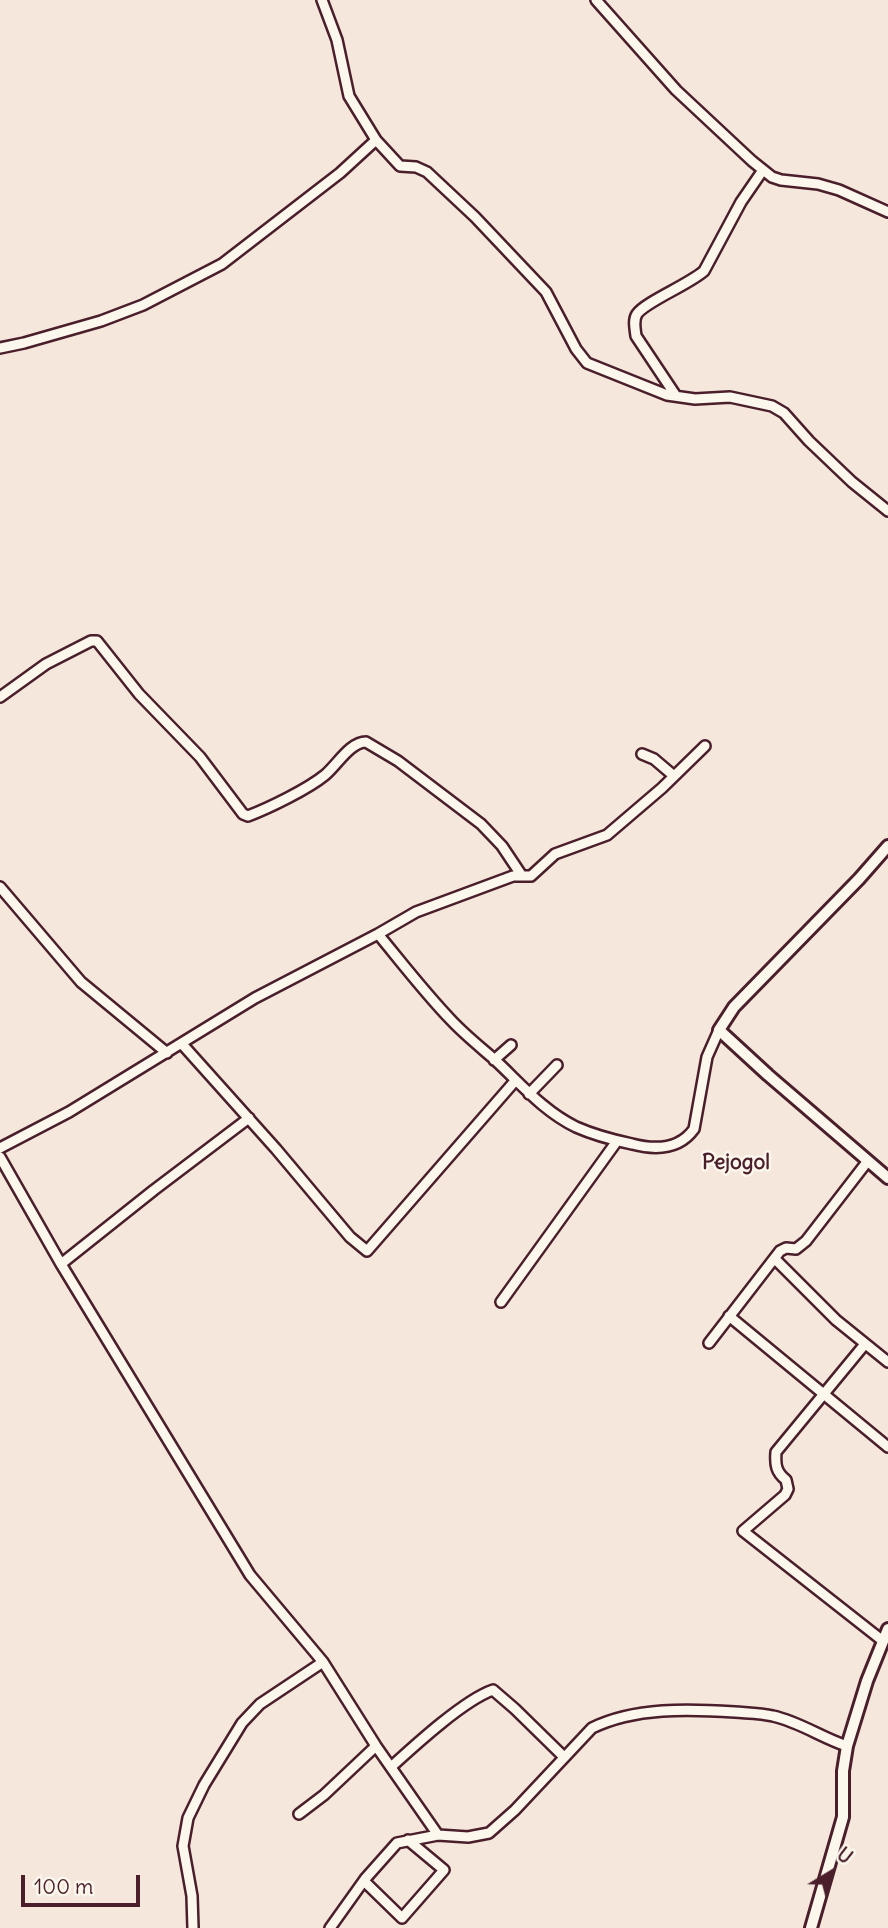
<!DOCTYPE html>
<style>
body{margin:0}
#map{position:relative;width:888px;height:1928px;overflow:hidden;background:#f5e7dc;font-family:Delius,sans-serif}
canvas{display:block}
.north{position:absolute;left:797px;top:1837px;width:70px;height:70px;-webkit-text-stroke:5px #fbf7ec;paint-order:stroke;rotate:38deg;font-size:19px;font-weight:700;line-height:28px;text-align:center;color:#4a1f2b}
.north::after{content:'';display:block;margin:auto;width:24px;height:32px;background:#4a1f2b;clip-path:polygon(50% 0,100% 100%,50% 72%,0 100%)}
.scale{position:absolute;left:21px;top:1875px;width:119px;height:32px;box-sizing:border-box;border:4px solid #4a1f2b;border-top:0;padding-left:9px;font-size:21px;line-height:24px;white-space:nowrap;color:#4a1f2b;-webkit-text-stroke:5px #fbf7ec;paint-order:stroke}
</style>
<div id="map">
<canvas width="888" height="1928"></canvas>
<div class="north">U</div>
<div class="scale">100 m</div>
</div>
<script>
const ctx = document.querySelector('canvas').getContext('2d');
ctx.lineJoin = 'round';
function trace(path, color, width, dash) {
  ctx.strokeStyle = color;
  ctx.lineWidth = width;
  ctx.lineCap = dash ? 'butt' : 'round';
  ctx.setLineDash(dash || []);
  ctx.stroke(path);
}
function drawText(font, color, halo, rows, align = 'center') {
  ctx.font = font + ' Delius,sans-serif';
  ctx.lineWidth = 5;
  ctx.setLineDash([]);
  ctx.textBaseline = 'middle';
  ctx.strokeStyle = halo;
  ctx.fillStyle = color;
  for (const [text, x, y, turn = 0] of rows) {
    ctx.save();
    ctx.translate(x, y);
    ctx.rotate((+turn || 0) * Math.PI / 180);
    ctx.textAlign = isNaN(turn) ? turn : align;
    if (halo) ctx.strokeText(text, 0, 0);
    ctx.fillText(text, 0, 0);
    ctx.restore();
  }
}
const minor = new Path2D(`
 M596,0L676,90L752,161L772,177L781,180L818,184L839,190L888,212
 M376,140L400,166L416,167L427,172L475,217L546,292L576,349L587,363L667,395L695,399L730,397L772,406L784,413L809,441L852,482L888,511
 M0,348L24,343L101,321L143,305L222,264L340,173L376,140L349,96L337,40L322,0
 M676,396L636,336C635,328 633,320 637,314C645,302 688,285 704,271L741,202L763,170
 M0,697L46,664L91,641H97L139,694L200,757L243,814L248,816C269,808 308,789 325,775C337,765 350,742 366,742L398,761L481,824L502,846L522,876
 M642,754L654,759L674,776
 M0,887L81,982L167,1053
 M378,934C402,963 425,993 451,1020C464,1034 479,1046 494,1059C520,1083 543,1111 576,1127C594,1135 613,1140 632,1144C655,1150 679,1150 694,1129L707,1057L719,1030
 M182,1044L276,1149L350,1237L367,1251L515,1081
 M494,1060L511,1045
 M529,1094L557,1065
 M0,1148L69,1112L255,998L378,934L416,912L513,876H531L555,854L607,835L662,788L705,746
 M0,1157L61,1264L250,1575L323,1662L376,1746L438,1835
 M775,1259L836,1320L888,1362
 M61,1264L154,1190L249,1118
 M501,1302L617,1141
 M729,1316L888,1447
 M709,1343L780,1251L786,1248L796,1249L806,1241L867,1162
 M865,1344L776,1452C775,1465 776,1472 786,1480L788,1489L785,1495L743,1531L883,1641
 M391,1767C414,1746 464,1700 493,1690L515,1709L564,1757
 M299,1814L324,1795L376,1746
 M364,1881L402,1918L444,1870L408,1840
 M193,1928L192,1896L183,1846L188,1818L204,1785L242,1723L260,1704L323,1662
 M330,1928L365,1879L397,1843L438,1835L468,1837L489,1833L515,1810L592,1728C635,1707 689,1709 735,1712C747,1713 761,1713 773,1716C800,1722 822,1738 847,1746`);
const tertiary = new Path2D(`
 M888,846L859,879L734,1007L719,1030L768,1075L888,1178
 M811,1928L843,1817V1771L847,1746L867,1681L888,1629`);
trace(minor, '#4a1f2b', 14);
trace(tertiary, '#4a1f2b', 16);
trace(minor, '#fbf7ec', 9);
trace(tertiary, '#fbf7ec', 10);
drawText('bold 21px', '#4a1f2b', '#fbf7ec', [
 ["Pejogol",736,1163]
]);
</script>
